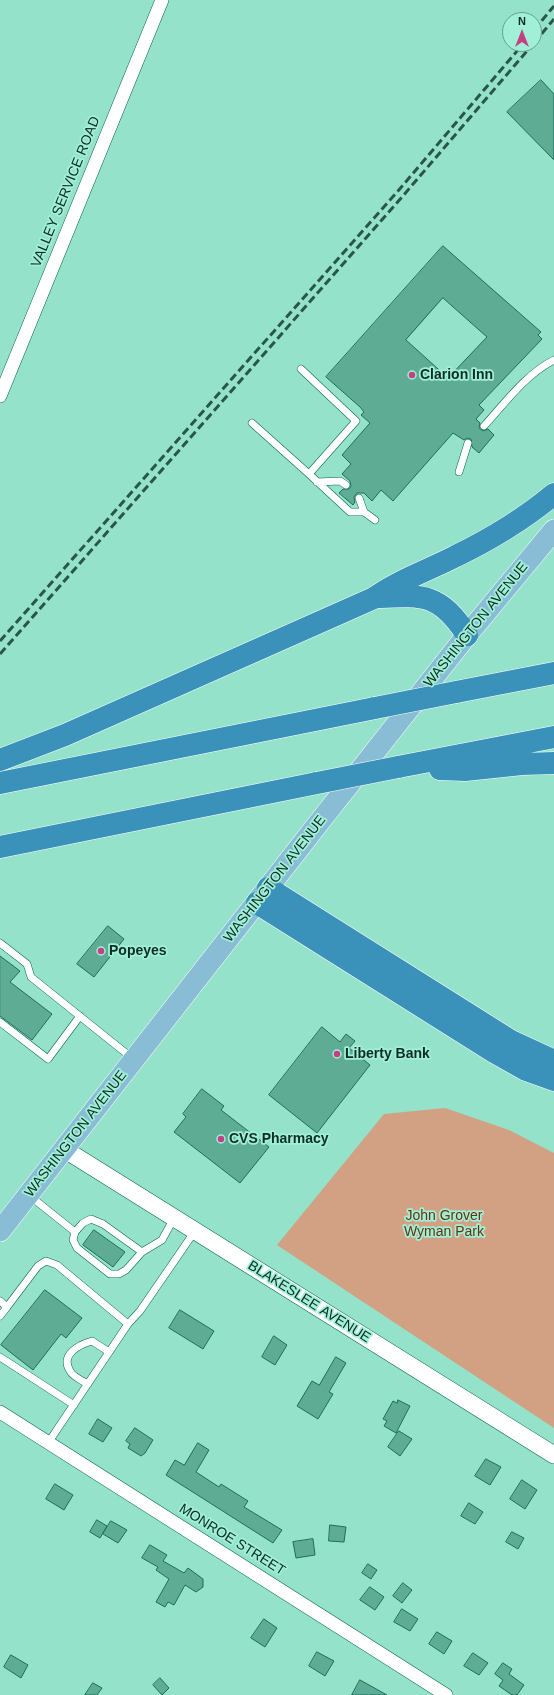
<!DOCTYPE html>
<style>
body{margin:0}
#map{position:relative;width:554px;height:1695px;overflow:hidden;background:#94e2c9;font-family:Arial,sans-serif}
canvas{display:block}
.north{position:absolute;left:502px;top:12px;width:40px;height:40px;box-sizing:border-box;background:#a1efd6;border:1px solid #65a18f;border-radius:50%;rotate:0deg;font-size:11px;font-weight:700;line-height:16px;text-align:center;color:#0c2d24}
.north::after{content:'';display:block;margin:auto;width:14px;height:18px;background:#c44085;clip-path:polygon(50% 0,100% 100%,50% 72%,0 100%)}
</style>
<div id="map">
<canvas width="554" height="1695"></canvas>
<div class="north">N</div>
</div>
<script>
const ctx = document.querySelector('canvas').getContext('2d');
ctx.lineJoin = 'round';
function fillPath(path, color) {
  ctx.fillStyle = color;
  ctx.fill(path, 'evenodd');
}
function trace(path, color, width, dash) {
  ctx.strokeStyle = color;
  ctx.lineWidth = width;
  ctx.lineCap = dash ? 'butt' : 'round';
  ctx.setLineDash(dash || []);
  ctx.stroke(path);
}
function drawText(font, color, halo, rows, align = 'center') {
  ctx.font = font + ' Arial,sans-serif';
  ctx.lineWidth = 3.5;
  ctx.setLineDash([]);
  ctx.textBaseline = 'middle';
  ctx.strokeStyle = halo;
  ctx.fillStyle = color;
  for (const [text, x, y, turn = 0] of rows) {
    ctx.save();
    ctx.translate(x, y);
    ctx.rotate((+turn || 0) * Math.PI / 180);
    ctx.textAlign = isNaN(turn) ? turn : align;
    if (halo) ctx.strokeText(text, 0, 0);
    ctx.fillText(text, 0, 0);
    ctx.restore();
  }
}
fillPath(new Path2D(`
 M445,1108L509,1130L554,1153V1428L277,1245L384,1114Z`), '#d2a082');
const building = new Path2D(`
 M541,80L554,94V160L507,112Z
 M443,246L541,332L538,335L542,339L479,405L484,410L476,419L480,423L479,428L483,431L488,429L494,435L479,453L472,447L471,439L467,438L464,440L453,433L393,501L381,490L372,501L364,493H357L354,497L355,502L353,505L339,493L343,489H349L351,486L350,481L342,474L351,464L342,455L370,423L361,415L364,412L360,407L326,377ZM443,298L487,337L448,378L406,340Z
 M108,926L124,939L94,977L77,964Z
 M0,956L20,971L10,982L52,1014L32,1040L0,1016Z
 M322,1027L340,1042L346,1034L355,1041L349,1048L370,1065L317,1133L269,1095Z
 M202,1089L224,1106L221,1110L269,1147L240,1183L174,1132L186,1117L183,1114Z
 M94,1230L125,1252L113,1267L83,1245Z
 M45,1290L82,1318L66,1338L61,1334L33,1370L1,1345Z
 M180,1310L214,1331L203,1349L169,1328Z
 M274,1336L287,1345L275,1365L262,1357Z
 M336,1357L346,1363L329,1392L333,1394L318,1419L297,1406L312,1381L319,1385Z
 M398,1400L410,1406L396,1433L384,1426L387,1421L383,1419L393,1401L397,1403Z
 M98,1419L112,1428L103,1442L89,1434Z
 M135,1428L153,1440L145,1453L141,1456L128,1448L130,1444L126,1441Z
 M399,1431L412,1439L400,1456L388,1447Z
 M198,1443L209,1450L196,1472L219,1487L221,1484L248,1501L244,1507L282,1530L273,1543L166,1475L175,1460L184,1465Z
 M486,1459L501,1467L490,1485L475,1476Z
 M522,1480L537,1490L525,1509L510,1499Z
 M55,1484L73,1495L64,1510L46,1499Z
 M469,1503L483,1512L475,1524L461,1516Z
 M97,1520L107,1526L100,1538L90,1532Z
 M111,1521L127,1530L118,1543L103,1534Z
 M330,1525L346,1527L344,1542L329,1541Z
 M512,1532L524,1538L518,1549L506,1542Z
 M313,1539L315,1555L296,1558L293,1542Z
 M150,1545L167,1555L163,1561L184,1573L188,1568L203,1579V1587L196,1592L185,1585L174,1605L168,1602L165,1607L156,1602L169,1579L156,1570L158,1567L142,1558Z
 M368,1564L377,1570L371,1579L362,1573Z
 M403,1583L412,1590L402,1603L393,1596Z
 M370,1587L384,1597L375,1610L360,1600Z
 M402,1609L418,1619L410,1631L394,1622Z
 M264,1619L277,1628L265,1647L251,1638Z
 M437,1632L452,1641L444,1654L429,1644Z
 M317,1652L334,1661L325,1676L309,1666Z
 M473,1653L488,1663L479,1675L464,1666Z
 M11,1655L28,1665L21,1678L4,1667Z
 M503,1663L512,1669L509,1674L524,1685L517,1695H512L499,1686L503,1680L495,1674Z
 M160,1678L169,1688L162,1695L153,1685Z
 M360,1680L387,1695H352Z
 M93,1683L102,1688L97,1695H85Z`);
fillPath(building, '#5fac95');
trace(building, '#1b6f5a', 1);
const service = new Path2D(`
 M301,369L356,421L309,474L350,512H364L375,520
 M252,423L309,474
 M484,426C505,403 526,374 554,360
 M459,472L468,443
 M317,482L340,481L346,485
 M359,498L364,512
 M0,943L27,964L31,977L132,1058
 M0,1022L48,1059L80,1016
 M30,1196L75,1232
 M142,1252L103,1224L91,1219L83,1223L75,1232L73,1240L77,1248L110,1274H119L126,1270L142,1252L162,1240L174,1218
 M0,1301L7,1307L38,1266L46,1261L57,1265L128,1324L48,1443
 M0,1316L7,1307
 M128,1324L140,1311L195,1231
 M0,1357L74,1405
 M88,1384C83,1381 73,1377 70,1371C60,1355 78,1345 92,1341L109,1352`);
const minor = new Path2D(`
 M0,396L162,0
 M0,1412L446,1695`);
const tertiary = new Path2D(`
 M64,1149L554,1455`);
const primary = new Path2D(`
 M0,1231L317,825L467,635L554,530`);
const motorway = new Path2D(`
 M379,597C425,595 440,594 467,635
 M456,692L554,673
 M0,760L65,735L374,598C399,580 429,570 456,556C491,539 524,519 554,494
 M398,767L554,737
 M440,769L465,770L522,764L554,763
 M0,783L375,708
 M0,847L317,783
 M268,888L511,1041L554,1061
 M257,903L494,1052L526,1070L554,1080`);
trace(service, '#076450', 8);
trace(minor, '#076450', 14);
trace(tertiary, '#076450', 18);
trace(primary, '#fff', 22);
trace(motorway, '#fff', 23);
trace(service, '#fff', 7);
trace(minor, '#fff', 13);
trace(tertiary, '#fff', 17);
trace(primary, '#89bdd6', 21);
trace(motorway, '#3a91ba', 22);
trace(new Path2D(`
 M534,30L554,6
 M534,43L554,19
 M0,641L398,191L523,44
 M0,654L402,197L533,44`), '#2a5549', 3, [8, 4]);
const motorwayBridge = new Path2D(`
 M375,708L456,692
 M317,783L398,767`);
trace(motorwayBridge, '#fff', 23, []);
trace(motorwayBridge, '#3a91ba', 22);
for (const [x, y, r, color] of [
 [412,375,4,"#c44085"],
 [101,951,4,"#c44085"],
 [337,1054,4,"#c44085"],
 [221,1139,4,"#c44085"]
]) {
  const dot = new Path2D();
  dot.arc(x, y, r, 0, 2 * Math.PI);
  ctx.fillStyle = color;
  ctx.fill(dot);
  trace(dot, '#a1efd6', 1.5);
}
drawText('14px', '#0c2d24', '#a1efd6', [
 ["VALLEY SERVICE ROAD",66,192,-68],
 ["WASHINGTON AVENUE",476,625,-51],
 ["WASHINGTON AVENUE",275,879,-52],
 ["WASHINGTON AVENUE",76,1134,-52],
 ["BLAKESLEE AVENUE",309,1302,32],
 ["MONROE STREET",232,1540,32]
]);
drawText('bold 14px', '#0c2d24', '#a1efd6', [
 ["Clarion Inn",420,375],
 ["Popeyes",109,951],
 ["Liberty Bank",345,1054],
 ["CVS Pharmacy",229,1139]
], 'left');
drawText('14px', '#66320a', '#a1efd6', [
 ["John Grover",444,1216],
 ["Wyman Park",444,1232]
]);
</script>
